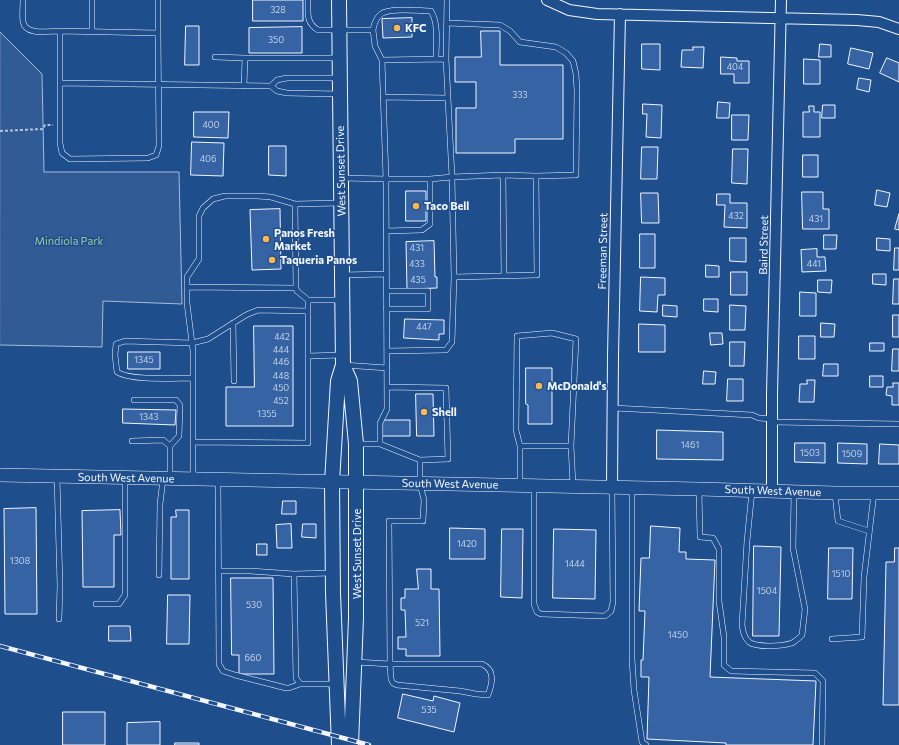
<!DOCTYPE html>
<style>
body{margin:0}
canvas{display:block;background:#1f4e8c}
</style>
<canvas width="899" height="745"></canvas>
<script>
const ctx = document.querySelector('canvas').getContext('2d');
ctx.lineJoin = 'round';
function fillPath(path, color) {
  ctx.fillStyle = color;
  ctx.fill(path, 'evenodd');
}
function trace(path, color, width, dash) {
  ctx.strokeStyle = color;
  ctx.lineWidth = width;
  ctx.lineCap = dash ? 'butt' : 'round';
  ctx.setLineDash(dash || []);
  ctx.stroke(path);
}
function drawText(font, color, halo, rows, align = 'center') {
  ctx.font = font + ' Commissioner,sans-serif';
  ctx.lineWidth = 3;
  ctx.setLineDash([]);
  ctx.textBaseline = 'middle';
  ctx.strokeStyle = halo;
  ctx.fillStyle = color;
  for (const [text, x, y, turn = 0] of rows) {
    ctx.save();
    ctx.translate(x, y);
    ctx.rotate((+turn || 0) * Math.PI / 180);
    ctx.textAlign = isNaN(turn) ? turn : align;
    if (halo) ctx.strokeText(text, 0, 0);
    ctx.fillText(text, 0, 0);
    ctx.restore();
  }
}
const built = new Path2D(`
 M0,32L42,74L44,172H179L182,304L103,301L102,347L0,345Z`);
fillPath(built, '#305b95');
trace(built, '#a8bbd7', 1);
const building = new Path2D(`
 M253,0H303V21H253Z
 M412,18V37L383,38L382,19Z
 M186,26H199V65H185Z
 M302,27V53H249V28Z
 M481,31H500V65H563V139H515V153H456V108H476V82H455V57H481Z
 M642,44H660V70L642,69Z
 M820,44L831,45V57H819Z
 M693,47H704L703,68L681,67L682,50H693Z
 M851,48L873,53L869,69L848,64Z
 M721,57L737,58V61H749V83H734V74H721Z
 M887,58L899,63V82L880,73Z
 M804,59L820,60V84H804Z
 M859,78L871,80L869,92L857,89Z
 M718,102L730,103L729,118H717Z
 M643,104L662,105L661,138L646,137L647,114H643Z
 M823,105H835V118H822Z
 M809,106H814V112H820V137H803V112H809Z
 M194,112H229L228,138L194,137Z
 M732,115H749L748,140H732Z
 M192,142L224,143L223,176L191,175Z
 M269,146H286V176L269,175Z
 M642,147H658L657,179H641Z
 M733,149H748L747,184L732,183Z
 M803,155H818V177H803Z
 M877,190L890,193L887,207L875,205Z
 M406,191H426V221H406Z
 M802,192H823V209H829V229H803Z
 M641,193H658L659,223H642Z
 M717,194H730V203H747V228L724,227L725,205H717Z
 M280,209L281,269L252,270L250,210Z
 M899,214V230L895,229Z
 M640,234H655V268H640Z
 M824,235H837L836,249H824Z
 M730,238H746V262L730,261Z
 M877,238L890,239V251L877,250Z
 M434,241L435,277H437V288L407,289L406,242Z
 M895,248H899V270H894Z
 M817,249V257H825L826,271L802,272L801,250Z
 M706,265L719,266V277H706Z
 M731,272H747V295H731Z
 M873,274H886V285L873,284Z
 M641,277L665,278V295H658L657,312L640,311Z
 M894,279H899V304H893Z
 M818,280H832L831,293L818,292Z
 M800,292L816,293V316H800Z
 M704,299H718V312L704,311Z
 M663,305L677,306V317L663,316Z
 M730,305L746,306L745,330H730Z
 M893,315H899V337H893Z
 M405,319L444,320V334H439V340L404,338Z
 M821,323L835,324L834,337H821Z
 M639,324L665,325V352H639Z
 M254,326H293V426H226V387H254Z
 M710,333H722L723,344L711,345Z
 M799,336H815V359H799Z
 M730,342H745L744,366H730Z
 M870,343H884V351H870Z
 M893,349H899V371H892Z
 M128,352H160V369H128Z
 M824,364H838V376H823Z
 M526,368H552V424H528V405L526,404Z
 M704,371L716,372L715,384H703Z
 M870,376H883V387H870Z
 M728,379H743V401H727Z
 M807,380H815L814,402H799L800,384H807Z
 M893,383H899V405H892V396L886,395L887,387H893Z
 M416,394H433L434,436H417Z
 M123,409L176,410L175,425L123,423Z
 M383,420H410V436H383Z
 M657,430L723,432V460L657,459Z
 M795,443H825V463L795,462Z
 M838,443L867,444V464L838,463Z
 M880,444L899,445V464H879Z
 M283,501H296V514H282Z
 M36,508L37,614H5L4,509Z
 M120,510L121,535H114V587H83L82,511Z
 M176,510H189V579H171V517H176Z
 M291,524L292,548H277L276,525Z
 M303,524H316V538L302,537Z
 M651,526L680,528L679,552H686V559L715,560L710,677L816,681L813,745H726V743L647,739L649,677H641V660H643L645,611H639L641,558H649Z
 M450,528L485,529V559H450Z
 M502,529H523L522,598L501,597Z
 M554,529L596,530L595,599L553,598Z
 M257,544H267V555H257Z
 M754,546L781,547L779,636H753Z
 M829,548H853L852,599H828Z
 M895,548H899V705H883L886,562H894Z
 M417,569H431V589H439L440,656H406V649H398V637H406L405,610H401V598H405V589H418Z
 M231,578H273L274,674H239V655H232Z
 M168,595H190L189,644H167Z
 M109,626H130L131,641H109Z
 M403,694L433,701L434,696L460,703L454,732L398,718Z
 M63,712H105V745H63Z
 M160,722V745H127V723Z
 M175,743H199V745H175Z`);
fillPath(building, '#3563a3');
trace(building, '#f2f6ff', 1);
const service = new Path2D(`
 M23,0C23,7 22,15 23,22C26,36 49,31 60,31
 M158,0V33
 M308,0C308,13 306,23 318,30H373L375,46L382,60
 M447,0L446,59L382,60L386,179H430L452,177L454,277L537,275L536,176L576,175L577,91L576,74L573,61L566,53L556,47L520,42L510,31L500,25L447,23
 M373,30C374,24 376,18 381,14C390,7 420,11 431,11C439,24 436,44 436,59
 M60,31L158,33L159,146L156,155L148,158L70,159L62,153L60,143Z
 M92,32V0
 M215,57L245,58
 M446,59L452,177L503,175L536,176
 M60,83L271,86L277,91L287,93L339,94
 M244,86L245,58H339
 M271,86L277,80L287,78H339
 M383,97L448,98
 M503,175L504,276
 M342,178L386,179L387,409L380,423V444H356
 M295,204L296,288L297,291L308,300
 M386,231L422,230L430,224V179
 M343,275L386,274
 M187,287L296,288
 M386,291H428V309H386
 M233,323L234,381
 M387,351L446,350L452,342L454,277
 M308,356V300H341
 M344,365L387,368
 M193,378C175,378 131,381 117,372L115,355L116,344L125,341L192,343L208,339L246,315L258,310L308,311
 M387,387L446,388L448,459L420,460
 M134,400H176L180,405L179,436L170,446
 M613,408L752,415L759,418L772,419
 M772,422L899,424
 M132,441L163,440L170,446V477
 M193,442V351L187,303V277L199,259V216L203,208L213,199L225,196H257L271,197L295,204L340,203
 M520,446H571L576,339L552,333L517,336L516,430L520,446V484
 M571,446L573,485
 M57,477L60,586L59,619
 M193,478V442L308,443V356L342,355
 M218,480L219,664L223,671L235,675L286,688H289L300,684
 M534,486V604L537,612L541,614L605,616L611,611L613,602L612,488
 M632,489V659L634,690L642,742L646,745
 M699,490L700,537L713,538L719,549V601L724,637V665L731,671L815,673L823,681L822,745
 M752,491L747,541L742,625C743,632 744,637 749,642C757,648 783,646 792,643C796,641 799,638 802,635L805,609L793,548L794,493
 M835,494L838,521L869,531
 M219,571H250L294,574
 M331,573L294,574L296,678L300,684H336
 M159,575L160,504L163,479
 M96,604H119L125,595V479
 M832,639L862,637L864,577L874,493
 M356,662L390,664L389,521H423L424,500L420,484V460L380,444
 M390,664H482C496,670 492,684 488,695L476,694L460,691L397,685L393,683L391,679Z`);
const minor = new Path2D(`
 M547,0L569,10L597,14L857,20L879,22L899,29
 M612,487L613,356L620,14
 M772,491V394L781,0`);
const tertiary = new Path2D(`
 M0,475L699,489L835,493H899`);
const secondary = new Path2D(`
 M339,0L343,365L338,381L332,482L333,593L339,745
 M343,365L350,381L356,444V618L351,745`);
trace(service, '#f2f6ff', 6);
trace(minor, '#f2f6ff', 12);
trace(tertiary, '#f2f6ff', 14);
trace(secondary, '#f2f6ff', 16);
trace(new Path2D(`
 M0,131L43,129L45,125H53`), '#b3c4dc', 2, [3, 2]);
trace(service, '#1f4e8c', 5);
trace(minor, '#1f4e8c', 10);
trace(tertiary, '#1f4e8c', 13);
trace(secondary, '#1f4e8c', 14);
const rail = new Path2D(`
 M0,646L369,745`);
trace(rail, '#f2f6ff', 4.5);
trace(rail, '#1f4e8c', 3, [9]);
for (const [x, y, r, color] of [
 [397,28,4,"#ffb74d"],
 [416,206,4,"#ffb74d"],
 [266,239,4,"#ffb74d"],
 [272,260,4,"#ffb74d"],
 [539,386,4,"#ffb74d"],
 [424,412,4,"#ffb74d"]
]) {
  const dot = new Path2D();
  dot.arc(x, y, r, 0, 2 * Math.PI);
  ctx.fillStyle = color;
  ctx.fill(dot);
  trace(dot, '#1f4e8c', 1.5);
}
drawText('9px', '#c3d1e8', null, [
 ["328",278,10],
 ["350",276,40],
 ["404",735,67],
 ["333",520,95],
 ["400",211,125],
 ["406",208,159],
 ["432",736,216],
 ["431",816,219],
 ["431",417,248],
 ["433",417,264],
 ["441",814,264],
 ["435",418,280],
 ["447",424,327],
 ["442",282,337],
 ["444",281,350],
 ["1345",144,360],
 ["446",281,362],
 ["448",281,376],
 ["450",281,388],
 ["452",281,401],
 ["1355",267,414],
 ["1343",149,417],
 ["1461",690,445],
 ["1503",810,453],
 ["1509",852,454],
 ["1420",467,544],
 ["1308",20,561],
 ["1444",575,564],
 ["1510",841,574],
 ["1504",767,591],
 ["530",254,605],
 ["521",422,623],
 ["1450",678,635],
 ["660",253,658],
 ["535",429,710]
]);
drawText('bold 11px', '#f2f6ff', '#1f4e8c', [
 ["KFC",405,28],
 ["Taco Bell",424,206],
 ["Panos Fresh",274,233],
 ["Market",274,246],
 ["Taqueria Panos",280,260],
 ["McDonald's",547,386],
 ["Shell",432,412]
], 'left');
drawText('11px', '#f2f6ff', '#1f4e8c', [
 ["West Sunset Drive",341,171,-91],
 ["Baird Street",764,245,-89],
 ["Freeman Street",603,251,-89],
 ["South West Avenue",126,478,1],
 ["South West Avenue",450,484,1],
 ["South West Avenue",773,491,2],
 ["West Sunset Drive",357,554,-90]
]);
drawText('11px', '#97c8a6', '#1f4e8c', [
 ["Mindiola Park",69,241]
]);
</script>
